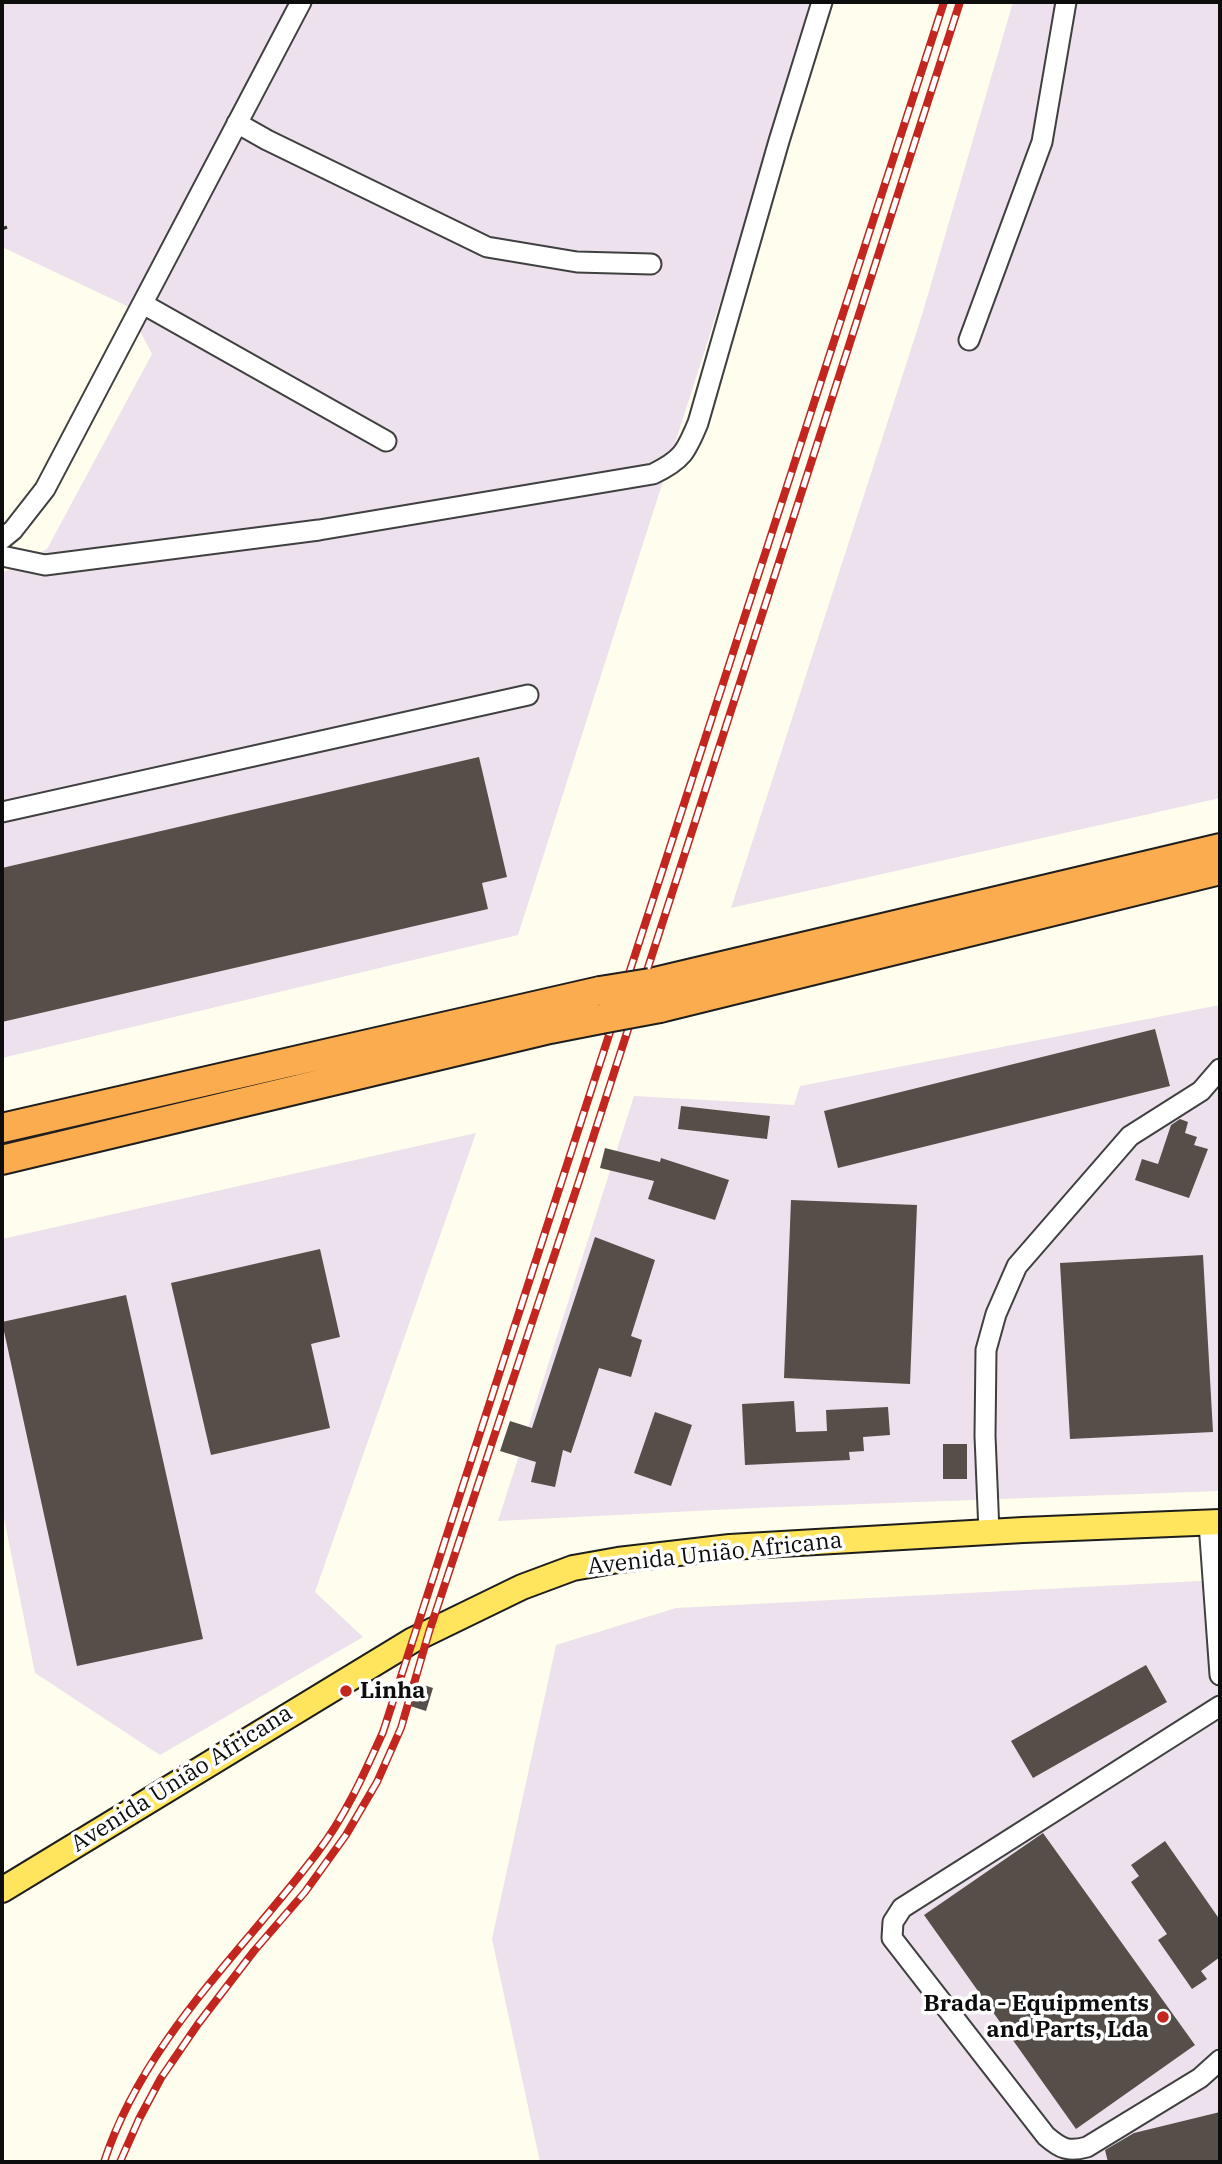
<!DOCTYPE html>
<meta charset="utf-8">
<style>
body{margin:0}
#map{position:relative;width:1222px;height:2164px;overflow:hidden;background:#fffded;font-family:"IBM Plex Serif",serif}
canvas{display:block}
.frame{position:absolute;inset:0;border:4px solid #0d0d0d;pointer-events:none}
</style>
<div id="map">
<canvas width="1222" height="2164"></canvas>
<div class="frame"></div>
</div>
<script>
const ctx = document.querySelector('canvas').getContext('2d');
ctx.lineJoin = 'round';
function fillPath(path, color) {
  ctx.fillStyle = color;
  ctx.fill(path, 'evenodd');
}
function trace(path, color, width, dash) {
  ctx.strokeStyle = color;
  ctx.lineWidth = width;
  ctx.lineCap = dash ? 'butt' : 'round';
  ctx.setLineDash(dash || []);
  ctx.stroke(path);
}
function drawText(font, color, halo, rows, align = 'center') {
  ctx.font = font + ' "IBM Plex Serif",serif';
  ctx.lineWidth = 7;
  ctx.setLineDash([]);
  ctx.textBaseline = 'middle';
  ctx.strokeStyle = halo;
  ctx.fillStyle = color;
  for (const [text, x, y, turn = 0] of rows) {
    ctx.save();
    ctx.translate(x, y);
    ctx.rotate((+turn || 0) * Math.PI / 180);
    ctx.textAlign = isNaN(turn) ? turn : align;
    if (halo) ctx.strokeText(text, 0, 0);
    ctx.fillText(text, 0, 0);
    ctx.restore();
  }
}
fillPath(new Path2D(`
 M2,2H816L518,935L2,1058V573L47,549L152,354L127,306L2,247Z
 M1013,2H1220V798L731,908L922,315Z
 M1220,1005V1491L753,1508L498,1521L634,1096L794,1105L800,1086Z
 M476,1133L315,1592L363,1637L160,1755L35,1673L2,1508V1239Z
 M1220,1580V2162H540L492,1939L556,1645L676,1608Z`), '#ece1ec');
fillPath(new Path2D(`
 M479,757L507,877L482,883L488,909L2,1022V868Z
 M1155,1029L1170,1086L838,1168L824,1111Z
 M681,1106L770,1116L767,1139L678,1129Z
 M1180,1119L1188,1122L1185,1133L1197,1137L1194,1145L1208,1149L1189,1198L1135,1180L1142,1159L1158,1164L1171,1125Z
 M605,1148L660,1162L661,1158L729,1180L715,1220L648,1199L654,1181L600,1168Z
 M791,1200L917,1205L910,1384L784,1378Z
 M595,1237L655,1260L631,1336L642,1340L631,1377L599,1368L571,1453L563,1450L555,1487L531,1482L536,1462L500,1451L510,1421L532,1428Z
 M320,1249L340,1337L311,1344L330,1428L211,1455L171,1283Z
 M1203,1255L1213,1432L1070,1439L1060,1263Z
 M126,1295L203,1639L77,1666L2,1322Z
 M794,1401L796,1432L827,1431L826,1410L888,1407L890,1435L863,1437L864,1451L849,1452L850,1460L745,1465L742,1404Z
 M655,1412L692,1425L671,1486L634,1473Z
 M943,1444H967V1479H943Z
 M1146,1665L1167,1702L1033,1778L1011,1741Z
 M411,1681L433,1688L426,1711L404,1704Z
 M1043,1833L1195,2045L1076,2129L924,1915Z
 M1165,1841L1220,1920V1957L1201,1971L1207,1979L1192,1989L1158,1940L1167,1934L1131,1882L1139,1876L1131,1865Z
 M1220,2112V2162H1108L1105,2150L1134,2133Z`), '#564f49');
const minor = new Path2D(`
 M237,123L267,140L487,247L577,262L651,264
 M143,304L386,441
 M969,340L1042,142L1066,2
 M2,539L13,530L45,489L301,2
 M2,556L45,565L319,530L653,474C682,460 686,452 698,423L779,141L822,2
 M2,812L528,695
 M1209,1523L1220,1675
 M989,1532L985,1436L986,1350L996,1314L1017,1266L1130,1136L1201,1091L1220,1069
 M1220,1706L902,1908L893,1922L892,1938L1046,2136C1061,2149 1068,2152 1087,2147L1200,2078L1220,2060`);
const major = new Path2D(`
 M2,1890L413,1640L522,1587L573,1568L618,1560L730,1547L1023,1530L1220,1522`);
const highway = new Path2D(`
 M650,983L1220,848
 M660,1008L1220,870
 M2,1128L600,991
 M2,1160L550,1029L601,1019`);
trace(minor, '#404040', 23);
trace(major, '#1e1e1e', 28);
trace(highway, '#1e1e1e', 32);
trace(new Path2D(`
 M2,229L7,227`), '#2f2f2f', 3.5, [7, 3.5]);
trace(minor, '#fff', 19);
trace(major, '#fee55d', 24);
trace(highway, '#fbac4f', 28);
const rail = new Path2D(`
 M104,2162C144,2040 242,1952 317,1853C346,1815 364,1774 383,1732L944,2
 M120,2162L139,2119L161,2078L198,2024L254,1951L305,1892L346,1835L377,1782L401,1728L429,1632L579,1181L960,2`);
trace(rail, '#c3251f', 8);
trace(rail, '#fff', 5, [16]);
const highwayBridge = new Path2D(`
 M600,991L650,983
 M601,1019L660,1008`);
trace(highwayBridge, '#1e1e1e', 32, []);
trace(highwayBridge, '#fbac4f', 28);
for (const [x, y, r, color] of [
 [346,1691,7,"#c3251f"],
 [1163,2017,7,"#c3251f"]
]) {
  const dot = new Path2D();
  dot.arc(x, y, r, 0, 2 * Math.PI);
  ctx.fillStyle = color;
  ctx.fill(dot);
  trace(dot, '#fff', 2.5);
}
drawText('23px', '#0d0d0d', '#fff', [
 ["Avenida União Africana",715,1554,-6],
 ["Avenida União Africana",182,1779,-32]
]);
drawText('bold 23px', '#0d0d0d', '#fff', [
 ["Linha",360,1691],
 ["Brada - Equipments",1149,2004,"right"],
 ["and Parts, Lda",1149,2030,"right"]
], 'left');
</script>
